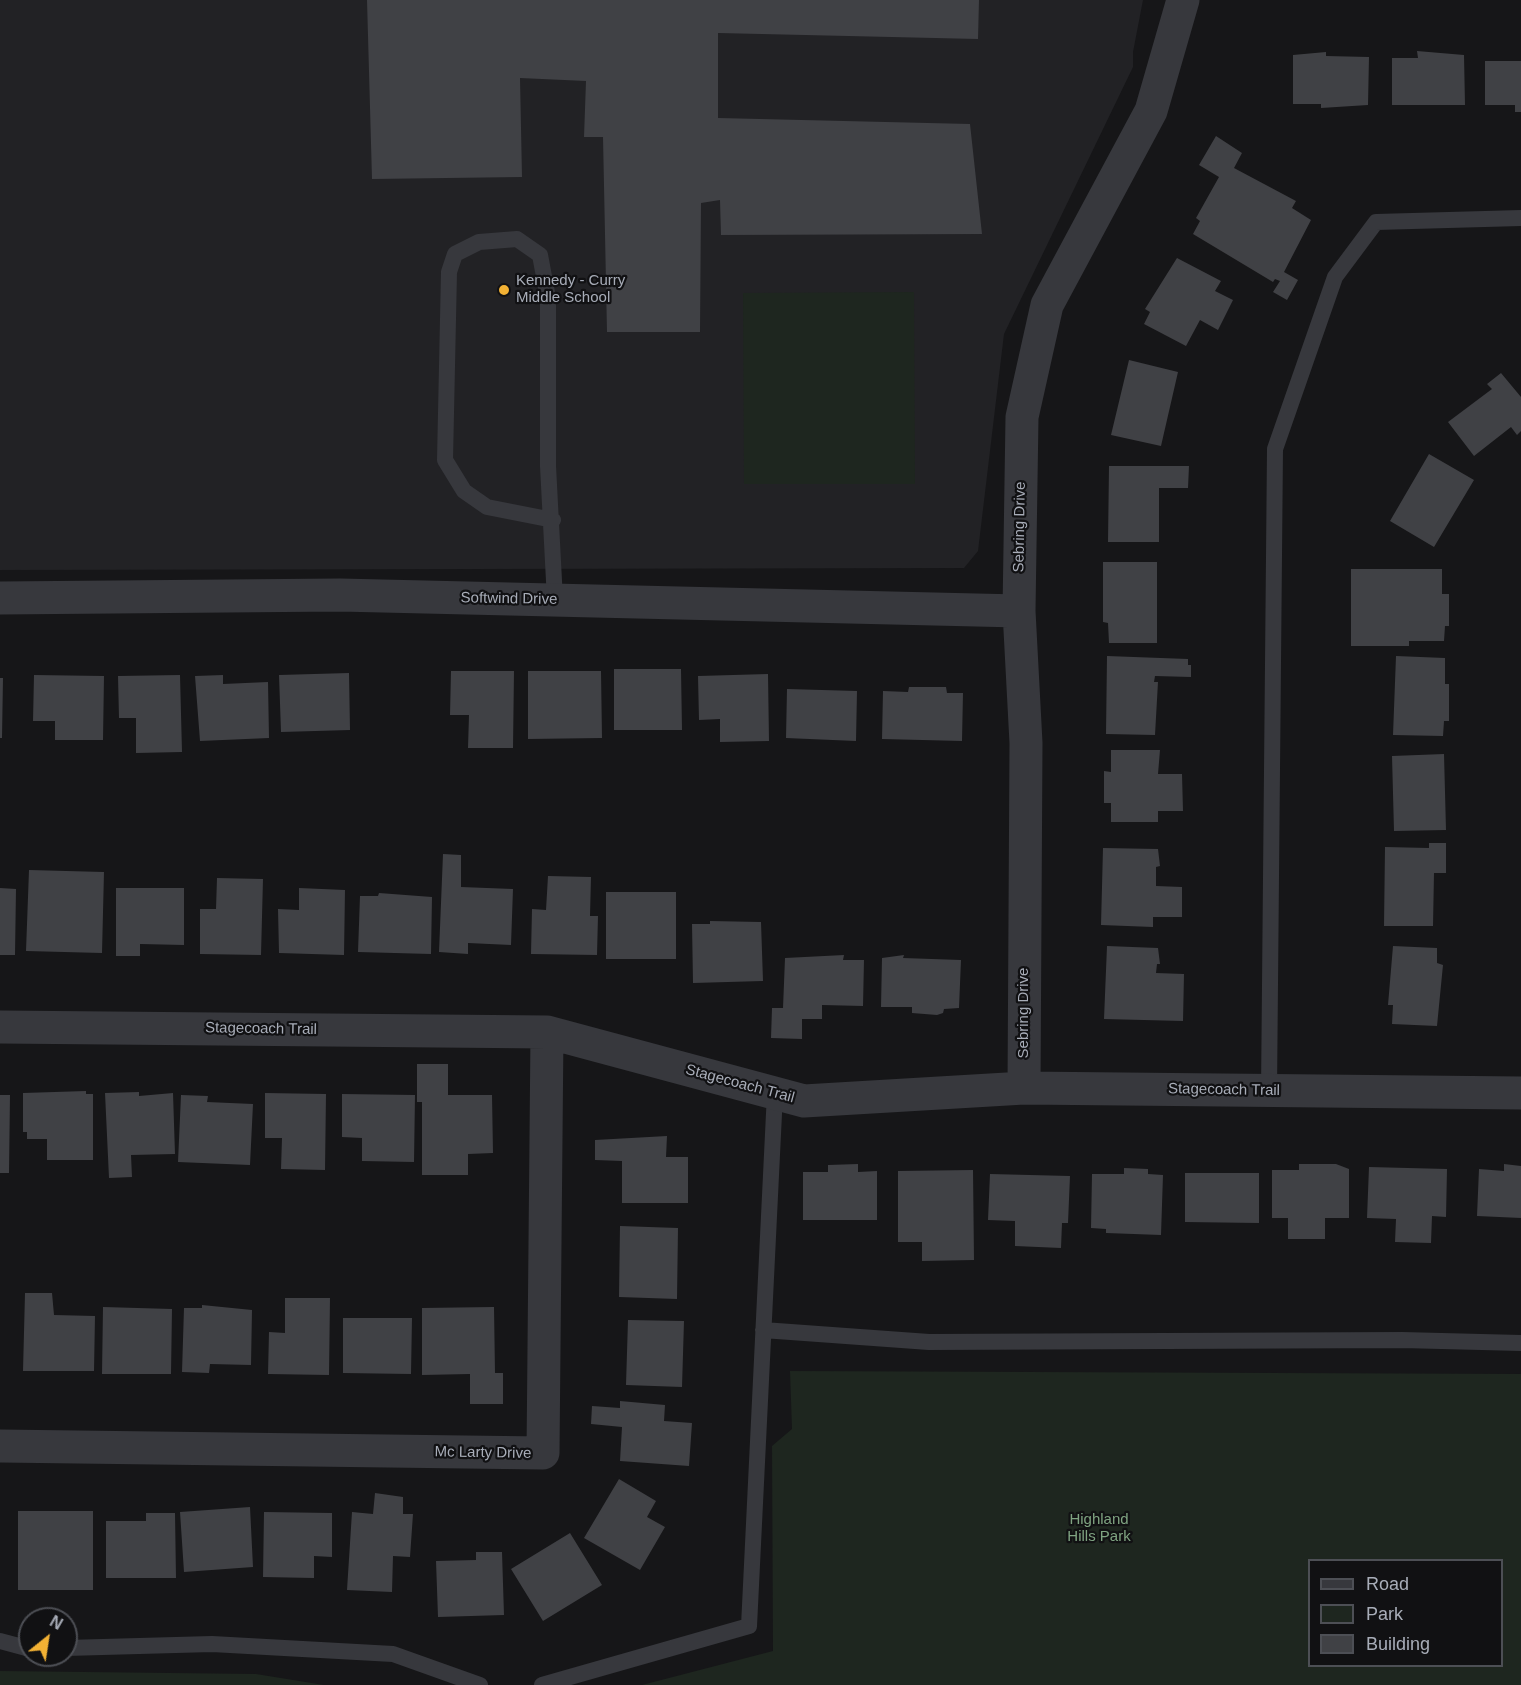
<!DOCTYPE html>
<style>
body{margin:0}
#map{position:relative;width:1521px;height:1685px;overflow:hidden;background:#161618;font-family:Arial,sans-serif}
canvas{display:block}
.legend{position:absolute;left:1308px;top:1559px;width:195px;height:108px;box-sizing:border-box;background:#111113;border:2px solid #4d4f55;margin:0;padding:8px 10px;list-style:none;font-size:18px;color:#a8adb8}
.legend li{display:flex;align-items:center;gap:12px;height:30px}
.legend b{width:30px;border:2px solid #4d4f55}
.north{position:absolute;left:18px;top:1607px;width:60px;height:60px;box-sizing:border-box;background:#111113;border:2px solid #4d4f55;border-radius:50%;rotate:30deg;font-size:16px;font-weight:700;line-height:24px;text-align:center;color:#a8adb8}
.north::after{content:'';display:block;margin:auto;width:21px;height:27px;background:#f2b134;clip-path:polygon(50% 0,100% 100%,50% 72%,0 100%)}
</style>
<div id="map">
<canvas width="1521" height="1685"></canvas>
<ul class="legend">
<li><b style="height:8px;background:#37383d"></b>Road</li>
<li><b style="height:16px;background:#1e261f"></b>Park</li>
<li><b style="height:16px;background:#404145"></b>Building</li>
</ul>
<div class="north">N</div>
</div>
<script>
const ctx = document.querySelector('canvas').getContext('2d');
ctx.lineJoin = 'round';
function fillPath(path, color) {
  ctx.fillStyle = color;
  ctx.fill(path, 'evenodd');
}
function trace(path, color, width, dash) {
  ctx.strokeStyle = color;
  ctx.lineWidth = width;
  ctx.lineCap = dash ? 'butt' : 'round';
  ctx.setLineDash(dash || []);
  ctx.stroke(path);
}
function drawText(font, color, halo, rows, align = 'center') {
  ctx.font = font + ' Arial,sans-serif';
  ctx.lineWidth = 4.5;
  ctx.setLineDash([]);
  ctx.textBaseline = 'middle';
  ctx.strokeStyle = halo;
  ctx.fillStyle = color;
  for (const [text, x, y, turn = 0] of rows) {
    ctx.save();
    ctx.translate(x, y);
    ctx.rotate((+turn || 0) * Math.PI / 180);
    ctx.textAlign = isNaN(turn) ? turn : align;
    if (halo) ctx.strokeText(text, 0, 0);
    ctx.fillText(text, 0, 0);
    ctx.restore();
  }
}
fillPath(new Path2D(`
 M0,0H1143L1133,52V67L1004,334L978,551L964,568L0,570Z`), '#222225');
fillPath(new Path2D(`
 M914,292L915,484H744L743,293Z
 M790,1371L1521,1374V1685H642L773,1651L772,1446L792,1429ZM1310,1560H1502V1666H1310Z
 M0,1671L256,1674L324,1685H0Z`), '#1e261f');
fillPath(new Path2D(`
 M367,0H979L978,39L718,33V118L970,124L982,234L721,235L720,200L701,203L700,332H607L603,137H584L586,81L520,78L522,177L372,179Z
 M1417,51L1464,55L1465,105H1392V58H1418Z
 M1326,52V56L1369,57L1368,105L1321,108V104H1293V55Z
 M1485,61H1521V112H1515V105H1485Z
 M1216,136L1242,153L1234,168L1296,201L1292,208L1311,220L1284,272L1298,280L1287,300L1273,292L1280,281L1275,279L1273,282L1193,234L1200,221L1196,218L1219,177L1199,165Z
 M1177,258L1221,281L1215,291L1233,300L1218,330L1200,320L1186,346L1144,324L1150,312L1145,309Z
 M1129,360L1178,372L1161,446L1111,435Z
 M1501,373L1521,397V431L1517,435L1511,427L1474,456L1448,422L1492,389L1487,384Z
 M1429,454L1474,480L1434,547L1390,521Z
 M1109,466H1189L1188,488H1159V542H1108Z
 M1103,562H1157V643H1109L1108,623L1103,622Z
 M1351,569H1442V594H1449V626H1445L1444,641H1409V646H1351Z
 M1107,656L1188,659V665H1191V677L1155,676L1154,682H1158L1155,735L1106,734Z
 M1396,656L1445,658V684H1449V721H1444L1443,736L1393,735Z
 M614,669H681L682,730H614Z
 M451,671H514L513,748H468L469,715H450Z
 M528,671H601L602,738L528,739Z
 M349,673L350,730L281,732L279,675Z
 M768,674L769,741L720,742V719L699,720L698,676Z
 M34,675L104,676L103,740H55V721H33Z
 M180,675L182,752L136,753V718H119L118,676Z
 M223,675V684L268,682L269,738L200,741L195,676Z
 M0,678H3L2,738H0Z
 M909,687H946L947,693H963L962,741L882,739L883,691L908,692Z
 M787,689L857,691L856,741L786,738Z
 M1111,750H1160L1158,774H1182L1183,811H1158V822H1111V803H1104V771L1111,772Z
 M1444,754L1446,830L1394,831L1392,756Z
 M1429,843H1446V873H1434L1433,926H1384L1385,847L1429,848Z
 M1103,848L1158,849L1160,866L1156,867V886L1182,887V917H1153V927L1101,925Z
 M443,854L461,855V887L513,889L511,945L468,943V954L439,952Z
 M29,870L104,872L102,953L26,951Z
 M548,876L591,877L590,916H598L597,955L531,954L532,909L546,910Z
 M217,878L263,879L261,955L200,954V909H216Z
 M0,888L16,889L15,955H0Z
 M116,888H184V945L140,944V956H116Z
 M299,888L345,890L344,955L279,953L278,909L299,910Z
 M606,892H676V959H606Z
 M379,893L432,897L431,954L358,952L360,896H378Z
 M710,921L761,922L763,981L693,983L692,924H710Z
 M1107,946L1158,948L1160,964H1157L1156,973L1184,974L1183,1021L1104,1019Z
 M1393,946L1437,948V963L1443,965L1437,1026L1392,1024L1393,1005H1388Z
 M844,955L843,960H864L863,1006L822,1005V1019H802V1039L771,1038L772,1008H783L785,958Z
 M904,955L903,958L961,960L959,1008L944,1009L943,1013L937,1015L912,1013V1007H881L882,958Z
 M417,1064H448V1095H492L493,1153L468,1154V1175H422V1102H417Z
 M86,1091V1094H93V1160H47V1139H27V1132H23V1093Z
 M139,1092V1096L173,1093L175,1154L131,1155L132,1177L109,1178L105,1093Z
 M265,1093L326,1094L325,1170L281,1169L282,1138H265Z
 M342,1094L415,1095L414,1162L362,1161V1138L342,1137Z
 M0,1095H10L9,1173H0Z
 M181,1095L208,1096L207,1102L253,1104L250,1165L178,1162Z
 M667,1136L666,1157H688V1203H622V1161L595,1160V1140Z
 M858,1164V1172L877,1171V1220H803V1172H828V1165Z
 M1299,1164H1336L1349,1169V1218H1325V1239H1288V1218H1272V1170H1299Z
 M1504,1164L1521,1166V1218L1477,1216L1479,1169L1504,1171Z
 M1369,1167L1447,1169L1446,1217L1432,1216L1431,1243L1395,1242L1396,1219L1367,1218Z
 M1124,1168L1148,1169V1174L1163,1175L1161,1235L1106,1233V1229L1091,1228L1092,1174H1124Z
 M973,1170L974,1260L922,1261V1242H898V1171Z
 M1185,1173H1259V1223L1185,1222Z
 M990,1174L1070,1176L1068,1223H1062L1061,1248L1015,1246V1221L988,1220Z
 M620,1226L678,1228L677,1299L619,1297Z
 M25,1293H52L54,1315L95,1316L94,1371H23Z
 M285,1298H330L329,1375L268,1374L269,1332L285,1333Z
 M202,1305L252,1310L251,1365L210,1364L209,1373L182,1372L184,1308H202Z
 M103,1307L172,1309L171,1374H102Z
 M494,1307L495,1373H503V1404H470V1374L422,1375V1308Z
 M343,1318H412L411,1374L343,1373Z
 M628,1320L684,1321L682,1387L626,1385Z
 M620,1401L665,1405L664,1421L692,1423L689,1466L620,1461L622,1427L591,1424L592,1406L620,1408Z
 M619,1479L656,1501L647,1517L665,1527L640,1570L584,1538Z
 M375,1493L403,1497V1514H413L410,1557L393,1556L392,1592L347,1590L352,1512L373,1514Z
 M250,1507L253,1567L184,1572L180,1512Z
 M18,1511H93V1590H18Z
 M264,1512L332,1513V1557L314,1556V1578L263,1577Z
 M146,1513H175L176,1578H106V1521H146Z
 M570,1533L602,1585L543,1621L511,1569Z
 M476,1552H502L504,1615L438,1617L436,1561L476,1560Z`), '#404145');
trace(new Path2D(`
 M553,520L487,507L464,491L445,460L449,272L455,254L479,242L517,239L540,255L548,298V466L555,600
 M1269,1091L1275,449L1335,277L1376,222L1521,218
 M763,1330L929,1342L1402,1340L1521,1343
 M0,1641L30,1649
 M66,1648L212,1644L393,1654L480,1685
 M542,1685L749,1626L775,1093`), '#37383d', 16);
trace(new Path2D(`
 M0,598L340,595L1019,611
 M0,1027L547,1032L804,1101L1024,1088L1521,1093
 M1024,1088L1026,743L1019,611L1022,417L1047,305L1151,111L1183,0
 M0,1446L543,1453L547,1032`), '#37383d', 33);
for (const [x, y, r, color] of [
 [504,290,6,"#f2b134"]
]) {
  const dot = new Path2D();
  dot.arc(x, y, r, 0, 2 * Math.PI);
  ctx.fillStyle = color;
  ctx.fill(dot);
  trace(dot, '#111113', 2);
}
drawText('15px', '#a8adb8', '#111113', [
 ["Kennedy - Curry",516,281],
 ["Middle School",516,298]
], 'left');
drawText('15px', '#a8adb8', '#111113', [
 ["Sebring Drive",1020,527,-89],
 ["Softwind Drive",509,599,1],
 ["Sebring Drive",1024,1013,-90],
 ["Stagecoach Trail",261,1029,1],
 ["Stagecoach Trail",740,1084,15],
 ["Stagecoach Trail",1224,1090,1],
 ["Mc Larty Drive",483,1453,1]
]);
drawText('15px', '#7fa381', '#111113', [
 ["Highland",1099,1520],
 ["Hills Park",1099,1537]
]);
</script>
